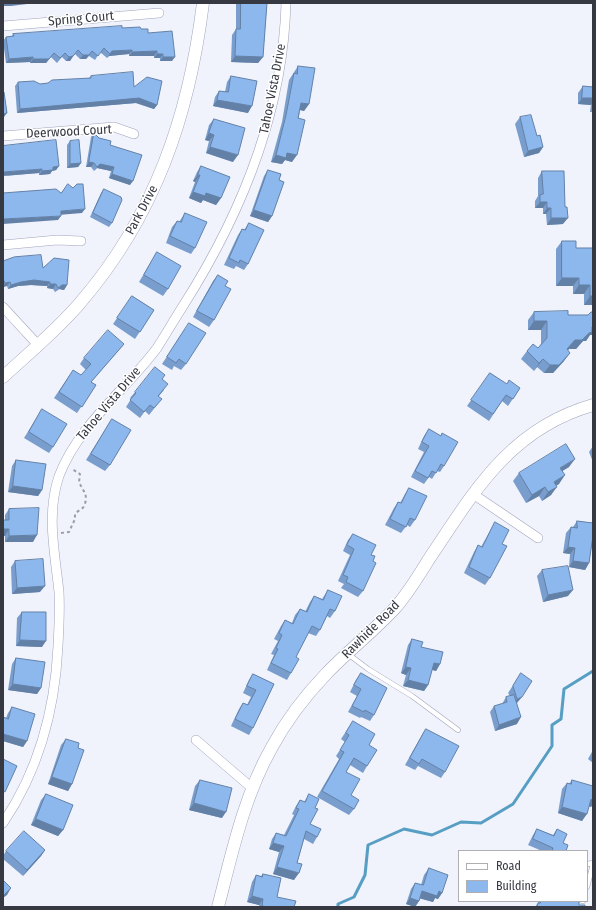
<!DOCTYPE html>
<style>
body{margin:0}
#map{position:relative;width:596px;height:910px;overflow:hidden;background:#f0f2fc;font-family:"Fira Sans Condensed",sans-serif}
canvas{display:block}
.frame{position:absolute;inset:0;border:4px solid #363842;pointer-events:none}
.legend{position:absolute;left:458px;top:850px;width:130px;height:52px;box-sizing:border-box;background:#fff;border:1px solid #afafb3;margin:0;padding:5px 7px;list-style:none;font-size:12px;color:#363842}
.legend li{display:flex;align-items:center;gap:8px;height:20px}
.legend b{width:20px;border:1px solid #afafb3}
</style>
<div id="map">
<canvas width="596" height="910"></canvas>
<div class="frame"></div>
<ul class="legend">
<li><b style="height:5px;background:#fff"></b>Road</li>
<li><b style="height:11px;background:#8db8ee"></b>Building</li>
</ul>
</div>
<script>
const ctx = document.querySelector('canvas').getContext('2d');
ctx.lineJoin = 'round';
function trace(path, color, width, dash) {
  ctx.strokeStyle = color;
  ctx.lineWidth = width;
  ctx.lineCap = dash ? 'butt' : 'round';
  ctx.setLineDash(dash || []);
  ctx.stroke(path);
}
function fillPath(path, color) {
  ctx.fillStyle = color;
  ctx.fill(path, 'evenodd');
}
function drawText(font, color, halo, rows, align = 'center') {
  ctx.font = font + ' "Fira Sans Condensed",sans-serif';
  ctx.lineWidth = 3;
  ctx.setLineDash([]);
  ctx.textBaseline = 'middle';
  ctx.strokeStyle = halo;
  ctx.fillStyle = color;
  for (const [text, x, y, turn = 0] of rows) {
    ctx.save();
    ctx.translate(x, y);
    ctx.rotate((+turn || 0) * Math.PI / 180);
    ctx.textAlign = isNaN(turn) ? turn : align;
    if (halo) ctx.strokeText(text, 0, 0);
    ctx.fillText(text, 0, 0);
    ctx.restore();
  }
}
trace(new Path2D(`
 M338,907V904L354,897L365,875L368,845L404,829L432,835L461,822L481,823L513,804L552,746V725L561,719L564,689L593,671`), '#579ec3', 3);
const service = new Path2D(`
 M348,654L368,669L412,696L458,730
 M587,864L593,863
 M587,887L593,864
 M582,901H583`);
const minor = new Path2D(`
 M3,26L159,13
 M3,136L114,127L134,134
 M3,245L57,240L81,241
 M3,307L38,345
 M473,494L538,538
 M196,740L252,788
 M3,823C39,770 55,710 58,646C59,628 60,609 59,592C55,553 46,514 59,476C79,424 125,391 157,348C166,334 174,320 183,306C241,215 283,112 286,3`);
const tertiary = new Path2D(`
 M3,377C29,353 57,330 80,303C155,216 189,116 203,3
 M218,907C232,853 244,796 272,747C286,721 305,696 326,674C348,651 374,631 396,607C409,592 419,575 429,559C474,492 509,429 593,405`);
trace(service, '#a0a4bc', 5.5);
trace(minor, '#a0a4bc', 10);
trace(tertiary, '#a0a4bc', 13);
trace(new Path2D(`
 M61,533L69,532L75,519V514C77,511 83,509 84,506C89,495 83,491 79,482L80,474L72,469`), '#9b9da7', 2, [3, 3]);
trace(service, '#fff', 4.5);
trace(minor, '#fff', 9);
trace(tertiary, '#fff', 12);
fillPath(new Path2D(`
 M236,3H267L263,57L258,63L231,62L232,35L236,29Z
 M122,28L141,29L148,33L172,61H160V58H154V56H129V54L109,56L107,58L100,52L95,60L89,56L86,59H80L75,54L70,61H66L62,57L57,63L51,57L46,63H30V62L6,63L3,41L6,37L12,36L13,34Z
 M298,66L309,104L304,111L300,110L292,162L285,160L282,164L271,162L282,122L289,80Z
 M91,76L134,87L157,105L154,109L136,103L17,113L15,86L18,82L40,84L89,78Z
 M231,76L248,113L213,106L215,97L219,91L225,92L227,82Z
 M583,86L593,87V112H590L591,105L578,104V93Z
 M520,117L537,136L543,147L539,153L524,157L515,124Z
 M214,119L233,162L206,153L209,141L205,140L209,125Z
 M94,133L99,138L110,145L130,185L109,178L111,171L97,168L94,171L91,167H86L91,137Z
 M70,141L81,163L78,167L67,168V145Z
 M59,166L56,170L52,171L50,174L39,175V173L3,176Z
 M201,166L221,198L216,205L203,200L201,203L189,198L195,182L193,181L197,172Z
 M268,170L279,180L272,216L268,222L250,216L264,176Z
 M542,171L563,224L547,225L546,214H543V208H535V201L538,196V178Z
 M104,189L112,223L109,227L90,217L101,193Z
 M185,213L195,248L191,254L166,243L172,227L177,221L179,222Z
 M249,223L248,264L244,270L236,266L234,269L224,265L238,235L242,229L244,230Z
 M562,241L576,248H593V305H584V294H573V286H556V249Z
 M157,252L168,289L163,296L139,282Z
 M3,261L43,268L67,285L64,290L59,289L55,292L53,289L47,288V286L31,285L18,286L8,289L7,286L3,287Z
 M218,275L225,286L214,320L209,327L193,317L213,281Z
 M132,296L154,310L135,339L113,324Z
 M534,312L568,315H588L593,312V335H590L586,341H583L576,349H569L568,350L564,361L553,373H544L537,367L534,371L521,359L527,351L538,348L541,344V330H528V320Z
 M185,329L186,364L181,370L174,366L172,370L162,364Z
 M124,344L119,350L91,382L96,385L77,413L54,398L69,376L81,375L86,370L80,364L84,358Z
 M490,373L506,384L520,388L508,406L502,401L489,421L467,406Z
 M162,379L164,390L159,396L157,405L149,415L145,411L140,418L126,407L131,399L130,398L135,392Z
 M42,409L53,447L49,453L24,438Z
 M112,419L110,465L105,471L86,460Z
 M429,429L441,436L442,433L444,466L440,472L437,471L432,479L429,477L424,484L411,477L424,452L418,449L424,436Z
 M593,446V462L589,452Z
 M16,460L42,490L38,496L8,492L12,466Z
 M569,467L562,471L559,484L556,486L551,495L542,501L539,496L526,503L513,481L519,473Z
 M409,488L415,520L410,527L407,525L401,533L385,525L394,508L398,502L400,503L405,494Z
 M9,509L33,542H5V536H3V520H5V515Z
 M577,521L593,523V543H592L589,563L585,570L569,567L570,554L563,553L566,533L571,527H573Z
 M495,522L502,544L490,578L485,585L464,573L474,552L478,545L481,547L491,529Z
 M353,534L371,555L373,561L363,591L358,597L341,588L344,584L338,581L350,555L343,551L348,540Z
 M15,561L40,592L12,594L11,567Z
 M542,570L568,596L543,602L537,576Z
 M328,590L335,611L330,618L327,616L320,630L316,636L308,633L296,657L291,673L287,680L267,670L274,655L271,654L278,641L274,639L281,626L285,620L292,623L295,615L300,609L305,612L310,602L314,596L322,599Z
 M22,612L42,647L16,646L17,618Z
 M412,639L440,664L436,671L432,670L428,685L424,691L403,686L406,675L401,673L408,645Z
 M16,658L41,688L37,694L8,690L12,664Z
 M361,673L374,715L370,721L361,717L360,718L348,712L357,696L350,692L356,680Z
 M521,673L517,703V724L495,731L490,712L494,706L502,704L506,697L510,696L508,693Z
 M253,674L274,684L253,728L249,735L231,726L239,709L243,703L247,705L251,697L243,693L249,680Z
 M12,707L27,741L23,747L3,741V717L6,718L8,713Z
 M353,721L369,745L367,766L363,773L350,765L346,772L354,809L349,815L317,797L339,759L336,756L345,742L341,739Z
 M426,729L445,772L441,778L418,766L415,770L405,765L422,735Z
 M66,739L78,748L72,784L68,791L48,784L61,745Z
 M593,750V763L588,759Z
 M200,780L222,818L189,810L195,786Z
 M572,780L591,807L589,806L582,821L558,813L562,789L567,783L569,784Z
 M46,794L63,830L58,836L31,825L41,800Z
 M309,794L315,808L310,824L317,837L313,844L304,839L297,863L294,880L273,874L279,852L269,849L272,839L276,833L284,835L294,815L292,814L296,806L300,800L304,802Z
 M537,829L553,835L557,829L563,843L566,851H542L528,845L533,835Z
 M45,850L41,856L23,876L3,859V856L6,851Z
 M429,868L442,893L438,899L435,898L433,902L420,898L419,901L415,907L406,904L411,889L415,883L421,885L424,875Z
 M263,874L277,897L294,907H259V905L247,902L252,882L256,875L261,876Z
 M539,901H576L579,905L585,907H535Z`), '#799ecd');
fillPath(new Path2D(`
 M3,3H35L11,6H3Z
 M132,50L129,54L109,56L107,58L112,51Z
 M92,51L86,59H80L83,55Z
 M157,51L154,56H129L132,52Z
 M54,53L46,63H30L33,59Z
 M157,54H163L160,58H154Z
 M73,56L70,61H66L69,57Z
 M235,56L263,57L258,63L231,62Z
 M33,57L30,62L6,63L9,59Z
 M163,57H175L172,61H160Z
 M139,98L157,105L154,109L136,103L17,113L20,109Z
 M582,98H593V102L591,105L578,104Z
 M217,100L252,106L248,113L213,106Z
 M301,103L309,104L304,111L296,109Z
 M7,113L4,117L3,118V114Z
 M209,133L214,135L209,141L205,140Z
 M210,147L238,155L233,162L206,153Z
 M543,147L539,153L524,157L528,151Z
 M287,153L297,155L292,162L285,160L282,164L271,162L276,155Z
 M89,162L94,163L91,167H86Z
 M81,163L78,167L67,168L70,164Z
 M100,164L114,167L111,171L97,168L94,171Z
 M59,166L56,170L52,171L50,174L39,175L42,171L53,167Z
 M42,169L39,173L3,176V172Z
 M112,174L133,181L130,185L109,178Z
 M198,175H200L195,182L193,181Z
 M193,192L206,193L221,198L216,205L203,200L201,203L189,198Z
 M540,202H547L543,208H535Z
 M547,208H551L546,214H543Z
 M85,209L82,213L58,215L61,211Z
 M254,210L272,216L268,222L250,216Z
 M61,216L58,220L3,224V219Z
 M551,218H568L563,224L547,225Z
 M562,278H579L573,286H556Z
 M34,280L50,282L47,286L31,285L18,286L8,289L11,285L21,282Z
 M10,282L7,286L3,287V286L5,283Z
 M50,284H56L53,289L47,288Z
 M62,285H67L64,290L59,289L55,292Z
 M579,285H590L584,294H573Z
 M590,296H593V305H584Z
 M534,321H547L541,330H528Z
 M592,327H593V335H590L586,341H583L576,349H569L561,358L567,349L575,340Z
 M570,353L564,361L553,373H544L550,365Z
 M543,359L534,371L539,363Z
 M575,459L569,467L554,476L560,468Z
 M565,475L559,484L548,490L554,482Z
 M13,486L42,490L38,496L8,492Z
 M545,487L539,496L526,503L532,495Z
 M557,487L551,495L542,501L548,492Z
 M3,529H9L5,536H3Z
 M37,535L33,542H5L9,536Z
 M568,547L575,548L570,554L563,553Z
 M573,561L589,563L585,570L569,567Z
 M45,586L40,592L12,594L17,588Z
 M573,590L568,596L543,602L548,595Z
 M20,640L46,641L42,647L16,646Z
 M434,663L440,664L436,671L430,669Z
 M406,667L411,668L406,675L401,673Z
 M408,680L428,685L424,691L403,686Z
 M13,684L41,688L37,694L8,690Z
 M522,697L517,703L513,705L517,699Z
 M521,717L517,724L495,731L499,725Z
 M3,734L27,741L23,747L3,741Z
 M52,777L72,784L68,791L48,784Z
 M591,799L593,800V805L591,807L587,806Z
 M194,803L226,812L222,818L189,810Z
 M562,807L587,814L582,821L558,813Z
 M36,819L63,830L58,836L31,825Z
 M273,843L284,846L279,852L269,849Z
 M45,850L41,856L23,876L27,870Z
 M277,867L299,873L294,880L273,874Z
 M11,888L7,895L3,898V896Z
 M422,891H439L442,893L438,899L435,898L433,902L418,898Z
 M252,896L263,899L259,905L247,902Z
 M410,898L419,901L415,907L406,904Z`), '#6381a7');
const building = new Path2D(`
 M241,3H267L263,57L235,56L236,29H240Z
 M122,26V28L140,27L141,29H148V33L172,31L175,57H163V54H157V51L132,52V50L112,51L110,54L104,48L98,56L92,51L89,55H83L78,50L73,56L69,57L65,53L60,58L54,53L49,59H33V57L9,59L6,37L14,36L13,34Z
 M298,66L315,68L309,104L301,103L298,118L305,120L297,155L287,153L286,158L276,155L286,115L294,73L297,74Z
 M133,72L134,87L147,77L162,81L157,105L139,98L20,109L18,82L34,81L40,84L48,83L52,80L91,78V76Z
 M231,76L257,81L252,106L217,100L219,91L228,92Z
 M583,86L593,87V98H582Z
 M3,92H4L7,113L3,114Z
 M531,115L537,136L540,135L543,147L528,151L520,117Z
 M214,119L245,128L238,155L210,147L214,135L209,133Z
 M94,133L99,138L111,141L110,145L142,155L133,181L112,174L114,167L100,164L97,167L94,163L89,162Z
 M56,140L59,166L53,167V170L42,171V169L3,172V146Z
 M79,140L81,163L70,164V141Z
 M201,166L230,177L221,198L206,193L205,196L193,192L200,175H198Z
 M268,170L281,174L279,180L284,182L272,216L254,210Z
 M542,171H564L565,207H567L568,218H551V208H547V202H540V195L543,194Z
 M68,184L73,188L77,184H83L85,209L61,211V216L3,219V193L56,189L61,193Z
 M104,189L121,197L122,200L112,223L93,213Z
 M185,213L207,222L195,248L170,236L177,221L181,222Z
 M249,223L264,230L248,264L240,260L239,263L229,258L242,229L245,230Z
 M562,241H576V248H593V296H590V285H579V278H562Z
 M157,252L181,266L168,289L144,275Z
 M41,255L43,268L54,258L69,260L67,285H62L58,288L56,284H50V282L34,280L21,282L11,285L10,282L5,283L3,279V261L14,257Z
 M218,275L228,281L225,286L231,289L214,320L197,311Z
 M132,296L154,310L140,332L117,318Z
 M568,311V315H588L591,312H593V327H592V332L589,333L582,340H575L567,349L570,353L559,365H550L543,359L539,363L527,351L533,344L538,348L547,338V321H534V312Z
 M189,323L206,333L186,364L179,359L176,363L167,357Z
 M108,330L124,344L91,382L96,385L82,407L59,392L73,370L81,375L91,364L84,358Z
 M155,367L165,375L162,379L168,384L158,396L162,399L154,408L150,405L144,412L130,400L136,393L135,392Z
 M490,373L507,384L509,380L520,388L513,399L506,395L493,414L471,400Z
 M42,409L67,424L53,447L29,432Z
 M112,419L131,430L110,465L91,454Z
 M429,429L441,436L442,433L458,442L444,466L441,464L436,473L432,471L428,478L415,471L429,446L422,442Z
 M566,444L575,459L560,468L565,475L554,482L557,487L548,492L545,487L532,495L519,473Z
 M16,460L46,464L42,490L13,486Z
 M409,488L427,496L415,520L410,518L406,527L390,519L398,502L401,503Z
 M39,508L37,535L9,536V529H3V520H9V509Z
 M577,521L593,523V536L589,563L573,561L575,548L568,547L571,527L577,528Z
 M495,522L509,530L502,544L507,546L490,578L469,567L478,545L482,547Z
 M353,534L376,545L371,555L375,556L373,561L376,563L363,591L346,582L348,577L343,575L354,549L347,545Z
 M43,559L45,586L17,588L15,561Z
 M568,566L573,590L548,595L542,570Z
 M328,590L342,596L335,611L330,609L320,630L312,626L296,657L299,659L291,673L271,663L278,649L276,648L282,635L279,633L285,620L293,624L300,609L307,612L314,596L323,600Z
 M22,612H46V641L20,640Z
 M412,639L423,642L421,647L443,652L440,664L434,663L428,685L408,680L411,668L406,667Z
 M16,658L45,662L41,688L13,684Z
 M361,673L387,688L374,715L365,710L364,712L352,706L361,689L354,685Z
 M521,673L532,681L522,697L517,699L513,686Z
 M253,674L274,684L253,728L235,719L243,703L248,705L256,690L247,686Z
 M514,695L521,717L499,725L494,706L507,702L506,697Z
 M12,707L35,714L27,741L3,734V717L8,719Z
 M353,721L375,734L369,745L377,750L367,766L354,758L346,772L360,779L351,795L359,800L354,809L322,791L344,752L340,750L349,735L346,733Z
 M426,729L459,746L445,772L422,759L419,764L410,758Z
 M66,739L79,743L78,748L84,750L72,784L52,777Z
 M3,759L17,766L5,792L3,791Z
 M200,780L232,788L226,812L194,803Z
 M572,780L593,786V800L591,799L587,814L562,807L567,783L571,784Z
 M46,794L73,805L63,830L36,819Z
 M309,794L319,799L315,808L318,809L310,824L321,829L317,837L306,831L297,863L302,864L299,873L277,867L284,846L273,843L276,833L286,836L299,809L296,808L300,800L305,802Z
 M537,829L554,836L557,829L567,834L563,843L568,845L566,851H552L553,848L533,839Z
 M24,831L45,850L27,870L6,851Z
 M429,868L448,875L442,893L439,891L437,896L422,891L419,901L410,898L415,883L423,885Z
 M263,874L281,878L277,897L296,901L294,907H268L262,906L263,899L252,896L256,875L262,877Z
 M3,880L11,888L3,896Z
 M541,901H576L579,902V905H585V907H537L538,903H540Z`);
fillPath(building, '#8db8ee');
trace(building, '#6381a7', 1);
drawText('13px', '#363842', '#fff', [
 ["Spring Court",81,19,-5],
 ["Tahoe Vista Drive",273,89,-79],
 ["Deerwood Court",69,132,-3],
 ["Park Drive",142,210,-62],
 ["Tahoe Vista Drive",109,404,-50],
 ["Rawhide Road",371,630,-45]
]);
</script>
